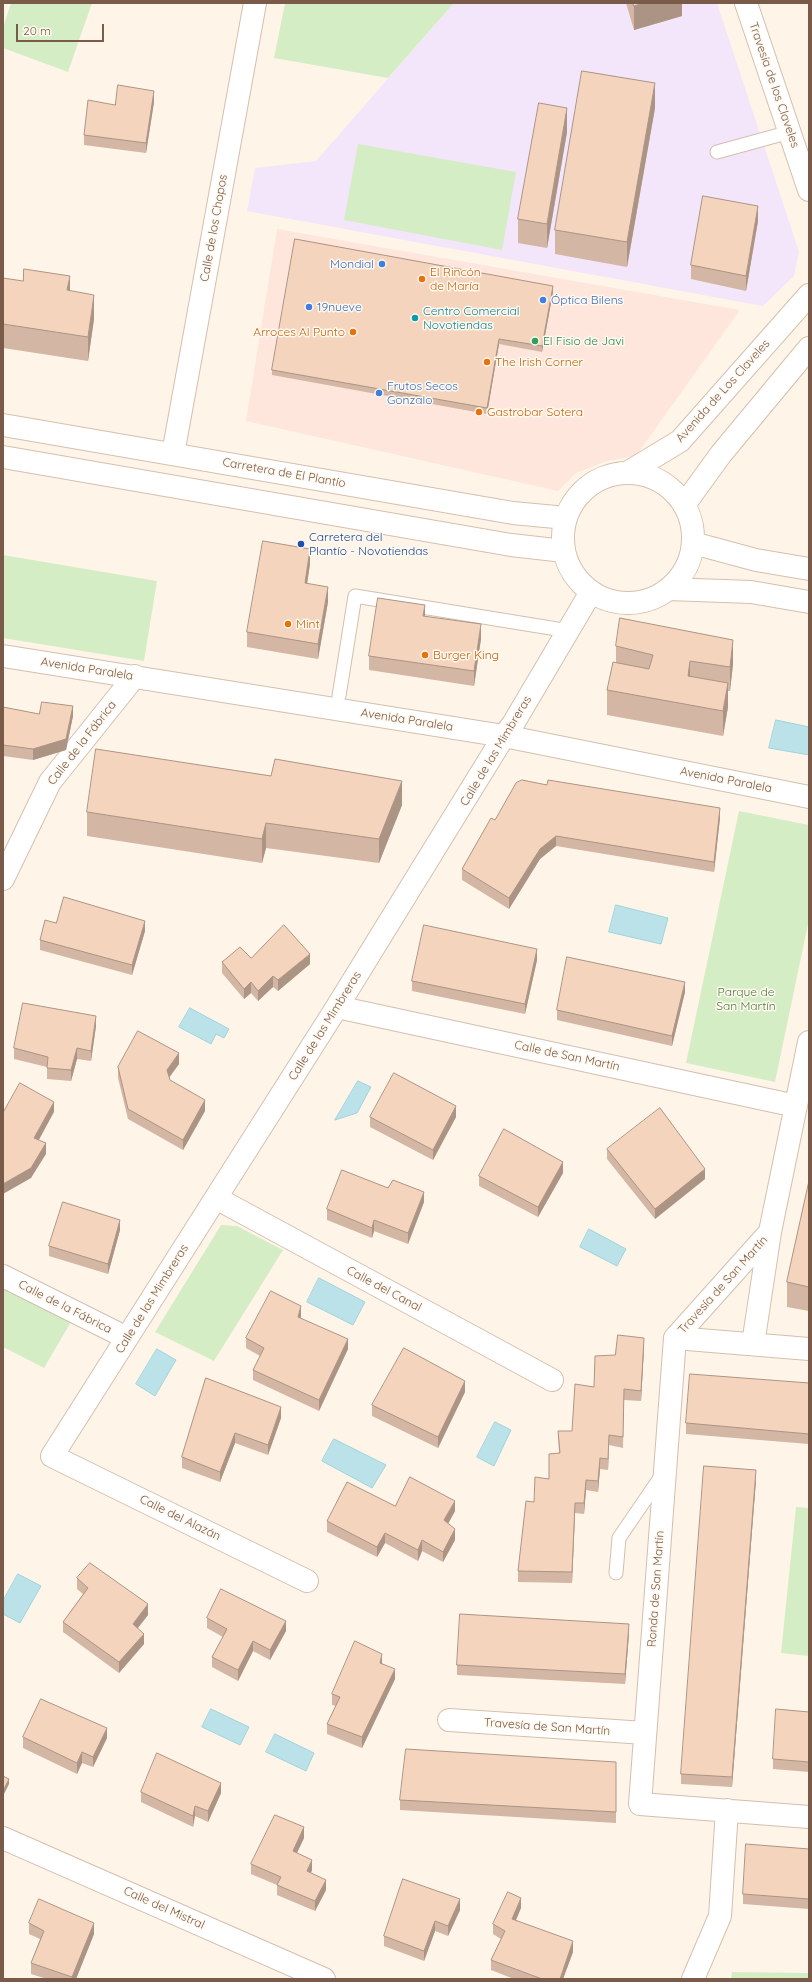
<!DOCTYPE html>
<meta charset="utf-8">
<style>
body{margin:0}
#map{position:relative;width:812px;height:1982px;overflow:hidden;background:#fef5e8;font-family:Quicksand,sans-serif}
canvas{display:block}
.frame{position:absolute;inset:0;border:4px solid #7a5b4a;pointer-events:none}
.scale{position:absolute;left:16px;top:24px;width:88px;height:18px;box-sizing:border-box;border:2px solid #7a5b4a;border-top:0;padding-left:5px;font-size:12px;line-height:14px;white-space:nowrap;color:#7a5b4a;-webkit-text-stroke:3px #fff9f0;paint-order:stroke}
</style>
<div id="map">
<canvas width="812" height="1982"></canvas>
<div class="frame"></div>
<div class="scale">20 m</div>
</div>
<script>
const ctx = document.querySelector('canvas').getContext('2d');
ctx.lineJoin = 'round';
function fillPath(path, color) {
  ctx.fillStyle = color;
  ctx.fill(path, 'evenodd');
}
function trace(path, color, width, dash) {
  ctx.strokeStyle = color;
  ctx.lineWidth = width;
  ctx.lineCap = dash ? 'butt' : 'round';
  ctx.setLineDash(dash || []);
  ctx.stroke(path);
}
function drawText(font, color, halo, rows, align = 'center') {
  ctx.font = font + ' Quicksand,sans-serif';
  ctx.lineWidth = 3;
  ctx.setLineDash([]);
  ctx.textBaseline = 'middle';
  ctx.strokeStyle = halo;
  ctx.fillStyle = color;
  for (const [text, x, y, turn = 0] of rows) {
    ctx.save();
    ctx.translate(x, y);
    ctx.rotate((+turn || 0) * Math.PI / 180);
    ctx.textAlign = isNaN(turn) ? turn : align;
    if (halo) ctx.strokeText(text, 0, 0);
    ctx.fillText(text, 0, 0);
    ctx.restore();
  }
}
fillPath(new Path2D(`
 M277,229L740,310L636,456L607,461L576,473L558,491L246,421Z`), '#fee6dc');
fillPath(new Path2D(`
 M454,3H717L799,252L794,276L763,306L247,211L255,168L316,161Z`), '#f3e5fa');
fillPath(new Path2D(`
 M11,3H92L68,72L3,48V28Z
 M285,3H454L388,78L274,58Z
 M358,144L516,172L502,250L344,220Z
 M3,555L157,581L144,661L3,638Z
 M739,811L809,825V919L775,1082L686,1063Z
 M221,1225L237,1226L283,1250L214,1361L155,1332Z
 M3,1288L71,1322L44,1368L3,1347Z
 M796,1507L809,1508V1656L781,1653Z
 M732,1972L809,1973V1979H731Z`), '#d5edc5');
const water = new Path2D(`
 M776,720L809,727V755L769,748Z
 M616,905L668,918L661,944L609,932Z
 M190,1008L229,1029L224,1038L216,1034L211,1044L179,1027Z
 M358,1081L371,1087L357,1113L335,1120Z
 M589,1229L626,1249L617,1266L580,1247Z
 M319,1278L365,1302L353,1325L307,1302Z
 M157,1349L176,1360L155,1396L136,1384Z
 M495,1422L511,1430L494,1466L477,1457Z
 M334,1439L386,1465L372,1488L322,1461Z
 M18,1574L41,1586L20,1623L3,1614V1601Z
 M211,1709L249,1727L240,1745L202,1727Z
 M275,1734L314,1753L306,1771L266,1752Z`);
fillPath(water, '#bbe2e9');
trace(water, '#a0d2dc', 1);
const lane = new Path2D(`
 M717,152L790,132
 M339,696L355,596L569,631
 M616,1573L619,1538L662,1475`);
const street = new Path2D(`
 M746,3L809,190
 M173,454L255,3
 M3,656L504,736L809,797
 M3,879L50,782L135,676
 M337,1007L796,1106
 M216,1198L552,1380
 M3,1276L127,1338
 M675,1338L770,1232
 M753,1344L770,1232L809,1042
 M809,1349L675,1338L640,1804L809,1817
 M307,1581L52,1456L337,1007L504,736L513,724L591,592
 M449,1720L645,1733
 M3,1838L324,1979
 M693,1979L720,1916L727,1810`);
const secondary = new Path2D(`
 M3,425L513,513L566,518
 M3,457L511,545L564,551
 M627,473L680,441L809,295
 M563 538a65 65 0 1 1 130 0a65 65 0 1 1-130 0Z
 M684,505L721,454L809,348
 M693,543L756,560L809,569
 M668,589L751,592L809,602`);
trace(lane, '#d4bfaf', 15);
trace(street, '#d4bfaf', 24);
trace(secondary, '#d7bfac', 24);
trace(lane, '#fff', 13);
trace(street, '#fff', 22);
trace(secondary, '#fff', 22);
fillPath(new Path2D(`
 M626,3H682V16L634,30Z
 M154,102L146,153L84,145V135L115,105Z
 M655,108L627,267L555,254V230Z
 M567,132L547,248L518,243V219Z
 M758,221L746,291L691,279V265Z
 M3,278L70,291L94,319L88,361L3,348Z
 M553,292L542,352L499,344L487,414L272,375V370Z
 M310,564L307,583L328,602L318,659L247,647V632Z
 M481,639L474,686L369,670V656Z
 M616,646L733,664L730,691H728V707L723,736L607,715V690L616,663Z
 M3,707L39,714L73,716L66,750L33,760L3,756Z
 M271,776L402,805L379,863L266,848L262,863L87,836V812Z
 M547,785L720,818L714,872L556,846L540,859L509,909L462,880V869L495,820Z
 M56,923L145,931L132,975L40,950V940Z
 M251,958L310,964L278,991L273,987L258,1001L251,993L244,999L222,973V962Z
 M537,960L525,1014L412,991V981Z
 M685,992L672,1046L557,1020V1010Z
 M96,1026L91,1061L77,1059L71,1081L47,1079V1067L14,1059V1048Z
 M179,1064L169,1078L170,1080L205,1111L183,1150L128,1119L118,1078V1067Z
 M370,1117H456L433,1160L370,1127Z
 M607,1149L705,1179L655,1219L607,1159Z
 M563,1173L538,1217L479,1186V1176Z
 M809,1181V1311L787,1307V1282Z
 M424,1202L408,1244L374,1231L372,1238L327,1220V1209Z
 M120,1230L108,1274L49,1256V1246Z
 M301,1316V1318L348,1349L319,1411L253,1380V1370L260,1356L246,1348V1338Z
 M644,1348L641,1401L624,1400L623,1448L609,1445L608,1470L600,1469L598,1492L586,1490L584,1514L575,1513L572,1583L518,1582V1571L534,1502L549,1479L559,1453L558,1431H572L594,1387L615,1355Z
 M206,1378L281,1418L268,1455L235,1443L220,1482L182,1468V1457Z
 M809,1383V1444L686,1434V1423Z
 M465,1392L438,1448L372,1416V1405Z
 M756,1480L732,1787L681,1784V1774Z
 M395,1506L455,1511L448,1524L455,1540L443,1562L422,1551L418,1561L385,1543L377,1557L327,1532V1521Z
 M77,1578L148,1615L138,1628L144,1644L119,1673L63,1632V1622L83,1594L77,1589Z
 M207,1618L286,1631L270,1660L253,1651L238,1681L212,1667V1657L223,1637L207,1628Z
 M629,1634L625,1684L457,1675V1665Z
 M382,1663L395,1679L362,1748L327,1734V1724L336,1706L332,1705V1694Z
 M809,1712V1772L773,1769V1759Z
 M23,1737L107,1738L93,1767L82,1763L77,1774L23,1748Z
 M616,1762V1823L400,1810V1800Z
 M141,1792L221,1793L208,1822L195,1816L193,1827L141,1802Z
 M304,1838L297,1853L312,1870L311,1873L326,1890L315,1911L277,1895V1885L251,1874V1864Z
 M809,1849V1909L743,1904V1894Z
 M521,1908L516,1920L573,1952L563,1979H514L491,1970V1960L501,1939L493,1934V1924Z
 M460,1910L448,1936L435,1931L424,1961L384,1946V1936Z
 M29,1923L94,1934L76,1979H47L31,1974V1963L40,1939L29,1934Z`), '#d3b6a3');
fillPath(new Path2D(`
 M644,3H682V16L634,30V6Z
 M655,83V108L627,267V242Z
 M154,91V102L146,153V143Z
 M567,108V132L547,248V224Z
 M758,206V221L746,291V276Z
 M70,276V300L67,290Z
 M553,286V292L542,352V346Z
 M94,295V319L88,361V337Z
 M499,339V344L487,414V408Z
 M310,549V564L305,598V583Z
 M328,587V602L318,659V644Z
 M425,605V620L423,616Z
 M481,624V639L474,686V671Z
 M733,640V664L730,691V667Z
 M690,661V685L688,676Z
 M728,683V707L723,736V711Z
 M73,706V716L66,750L33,760V749Z
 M402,781V805L379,863V839Z
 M720,808V818L714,872V862Z
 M266,823V848L262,863V839Z
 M556,836V846L540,859L509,909V898L540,849Z
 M145,921V931L132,975V965Z
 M537,949V960L525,1014V1004Z
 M310,954V964L278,991V980Z
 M273,976V987L258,1001V991Z
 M251,982V993L244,999V989Z
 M685,982V992L672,1046V1036Z
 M96,1016V1026L91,1061V1051Z
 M77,1048V1059L71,1081V1070Z
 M179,1053V1064L167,1080V1070Z
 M205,1100V1111L183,1150V1140Z
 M54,1102V1112L34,1149V1138Z
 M456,1106V1117L433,1160V1150Z
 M46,1143V1154L31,1178L3,1194V1184Z
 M563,1162V1173L538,1217V1207Z
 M705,1169V1179L655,1219V1209Z
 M424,1192V1202L408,1244V1233Z
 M120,1220V1230L108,1274V1264Z
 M374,1220V1231L372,1238V1228Z
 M301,1306V1316L298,1327V1317Z
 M644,1338V1348L641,1401V1391Z
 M348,1339V1349L319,1411V1400Z
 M465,1381V1392L438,1448V1437Z
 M281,1407V1418L268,1455V1445Z
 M235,1433V1443L220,1482V1472Z
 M609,1435V1445L608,1470V1459Z
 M600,1458V1469L598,1492V1481Z
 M756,1470V1480L732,1787V1777Z
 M586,1480V1490L584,1514V1503Z
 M455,1501V1511L444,1531V1520Z
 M575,1503V1513L572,1583V1572Z
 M455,1529V1540L443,1562V1552Z
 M385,1533V1543L377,1557V1547Z
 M422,1540V1551L418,1561V1550Z
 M148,1604V1615L133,1634V1624Z
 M286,1621V1631L270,1660V1650Z
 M629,1624V1634L625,1684V1674Z
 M144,1634V1644L119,1673V1662Z
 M253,1641V1651L238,1681V1670Z
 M382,1654V1665L380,1663Z
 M395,1669V1679L362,1748V1737Z
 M107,1728V1738L93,1767V1757Z
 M82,1752V1763L77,1774V1763Z
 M9,1779V1784L3,1796V1791Z
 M221,1783V1793L208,1822V1811Z
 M195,1806V1816L193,1827V1816Z
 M304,1827V1838L293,1861V1851Z
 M312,1860V1870L307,1881V1871Z
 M326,1880V1890L315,1911V1901Z
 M521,1898V1908L512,1929V1919Z
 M460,1899V1910L448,1936V1926Z
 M435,1921V1931L424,1961V1951Z
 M94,1923V1934L76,1979H72V1977Z
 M573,1941V1952L563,1979H560Z`), '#ac9485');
const building = new Path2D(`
 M633,3H644L634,6Z
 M582,71L655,83L627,242L555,230Z
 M118,85L154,91L146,143L84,135L88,100L115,105Z
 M539,103L567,108L547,224L518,219Z
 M703,196L758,206L746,276L691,265Z
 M295,239L553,286L542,346L499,339L487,408L272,370Z
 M24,269L70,276L67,290L94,295L88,337L3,324V278L23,281Z
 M263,541L310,549L305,583L328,587L318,644L247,632Z
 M378,598L425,605L423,616L481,624L474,671L369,656Z
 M620,618L733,640L730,667L690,661L688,676L728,683L723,711L607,690L613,662L649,669L653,655L616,646Z
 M42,702L73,706L66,739L33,749L3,745V707L39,714Z
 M96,749L271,776L275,759L402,781L379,839L266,823L262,839L87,812Z
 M522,780L547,785L548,780L720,808L714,862L556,836L540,849L509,898L462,869L491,818L495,820L516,783Z
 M64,897L145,921L132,965L40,940L45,920L56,923Z
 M284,925L310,954L278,980L273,976L258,991L251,982L244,989L222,962L240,947L251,958Z
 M424,925L537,949L525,1004L412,981Z
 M567,957L685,982L672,1036L557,1010Z
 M23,1003L96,1016L91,1051L77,1048L71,1070L47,1068L48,1057L14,1048Z
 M138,1031L179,1053L167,1070L170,1080L205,1100L183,1140L128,1109L118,1067Z
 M394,1073L456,1106L433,1150L370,1117Z
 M20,1083L54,1102L34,1138L46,1143L31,1168L3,1184V1113Z
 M660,1108L705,1169L655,1209L607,1149Z
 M504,1129L563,1162L538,1207L479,1176Z
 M342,1170L388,1188L393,1180L424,1192L408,1233L374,1220L372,1228L327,1209Z
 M809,1181V1287L787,1282Z
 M63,1202L120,1220L108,1264L49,1246Z
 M271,1291L301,1306L298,1317L348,1339L319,1400L253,1370L264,1348L246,1338Z
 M618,1335L644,1338L641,1391L624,1389L623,1437L609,1435L608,1459L600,1458L598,1481L586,1480L584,1503H575L572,1572L518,1571L526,1501L534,1502L535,1477L549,1479V1454L560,1453L558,1431H572L575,1384L594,1387L595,1356L615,1355Z
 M404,1348L465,1381L438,1437L372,1405Z
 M690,1374L809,1383V1434L686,1423Z
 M206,1378L281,1407L268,1445L235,1433L220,1472L182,1457Z
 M704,1466L756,1470L732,1777L681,1774Z
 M410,1477L455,1501L444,1520L455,1529L443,1552L422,1540L418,1550L385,1533L377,1547L327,1521L347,1482L395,1506Z
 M90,1563L148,1604L133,1624L144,1634L119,1662L63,1622L88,1588L77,1578Z
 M221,1589L286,1621L270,1650L253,1641L238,1670L212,1657L227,1629L207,1618Z
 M460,1614L629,1624L625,1674L457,1665Z
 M355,1641L382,1654L380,1663L395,1669L362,1737L327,1724L340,1697L332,1694Z
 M41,1699L107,1728L93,1757L82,1752L77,1763L23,1737Z
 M776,1709L809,1712V1762L773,1759Z
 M406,1749L616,1762V1812L400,1800Z
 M157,1753L221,1783L208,1811L195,1806L193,1816L141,1792Z
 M3,1776L9,1779L3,1791Z
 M275,1815L304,1827L293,1851L312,1860L307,1871L326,1880L315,1901L277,1885L281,1877L251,1864Z
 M746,1844L809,1849V1899L743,1894Z
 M403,1879L460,1899L448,1926L435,1921L424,1951L384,1936Z
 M508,1892L521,1898L512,1919L573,1941L560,1979H542L491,1960L505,1931L493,1924Z
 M39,1899L94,1923L72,1977L31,1963L44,1931L29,1923Z`);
fillPath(building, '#f5d4be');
trace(building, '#ac9485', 1);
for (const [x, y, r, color] of [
 [382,264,4,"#3f7fe0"],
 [422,279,4,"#e8710a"],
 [543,300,4,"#3f7fe0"],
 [309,307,4,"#3f7fe0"],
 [415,318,4,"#0f9aa8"],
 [353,332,4,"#e8710a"],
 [535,341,4,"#2e9e5b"],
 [487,362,4,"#e8710a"],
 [379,393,4,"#3f7fe0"],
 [479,412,4,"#e8710a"],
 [301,544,4,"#1a4fb4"],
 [288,624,4,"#e8710a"],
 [425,655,4,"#e8710a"]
]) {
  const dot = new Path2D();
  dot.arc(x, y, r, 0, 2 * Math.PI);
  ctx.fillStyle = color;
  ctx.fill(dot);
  trace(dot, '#fff9f0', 1.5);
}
drawText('12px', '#7a5b4a', '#fff9f0', [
 ["Travesía de los Claveles",774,85,71],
 ["Calle de los Chopos",214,228,-80],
 ["Avenida de Los Claveles",723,391,-48],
 ["Carretera de El Plantío",284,473,10],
 ["Avenida Paralela",87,669,9],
 ["Avenida Paralela",407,720,9],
 ["Calle de la Fábrica",82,743,-52],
 ["Calle de las Mimbreras",496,751,-59],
 ["Avenida Paralela",726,780,11],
 ["Calle de las Mimbreras",325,1026,-58],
 ["Calle de San Martín",567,1056,12],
 ["Travesía de San Martín",723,1285,-48],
 ["Calle del Canal",384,1289,28],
 ["Calle de las Mimbreras",152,1299,-58],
 ["Calle de la Fábrica",65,1307,27],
 ["Calle del Alazán",180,1518,26],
 ["Ronda de San Martín",656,1589,-86],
 ["Travesía de San Martín",547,1727,4],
 ["Calle del Mistral",164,1908,24]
]);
drawText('12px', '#366cbe', '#fff9f0', [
 ["Mondial",374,264,"right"],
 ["Óptica Bilens",551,300],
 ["19nueve",317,307],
 ["Frutos Secos",387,386],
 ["Gonzalo",387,400]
], 'left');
drawText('12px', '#c56008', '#fff9f0', [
 ["El Rincón",430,272],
 ["de María",430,286],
 ["Arroces Al Punto",345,332,"right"],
 ["The Irish Corner",495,362],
 ["Gastrobar Sotera",487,412],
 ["Mint",296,624],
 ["Burger King",433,655]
], 'left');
drawText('12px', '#0d838f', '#fff9f0', [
 ["Centro Comercial",423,311],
 ["Novotiendas",423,325]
], 'left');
drawText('12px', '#27864d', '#fff9f0', [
 ["El Fisio de Javi",543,341]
], 'left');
drawText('12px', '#164399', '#fff9f0', [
 ["Carretera del",309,537],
 ["Plantío - Novotiendas",309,551]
], 'left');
drawText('12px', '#4f7a3e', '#fff9f0', [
 ["Parque de",746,992],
 ["San Martín",746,1006]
]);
</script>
